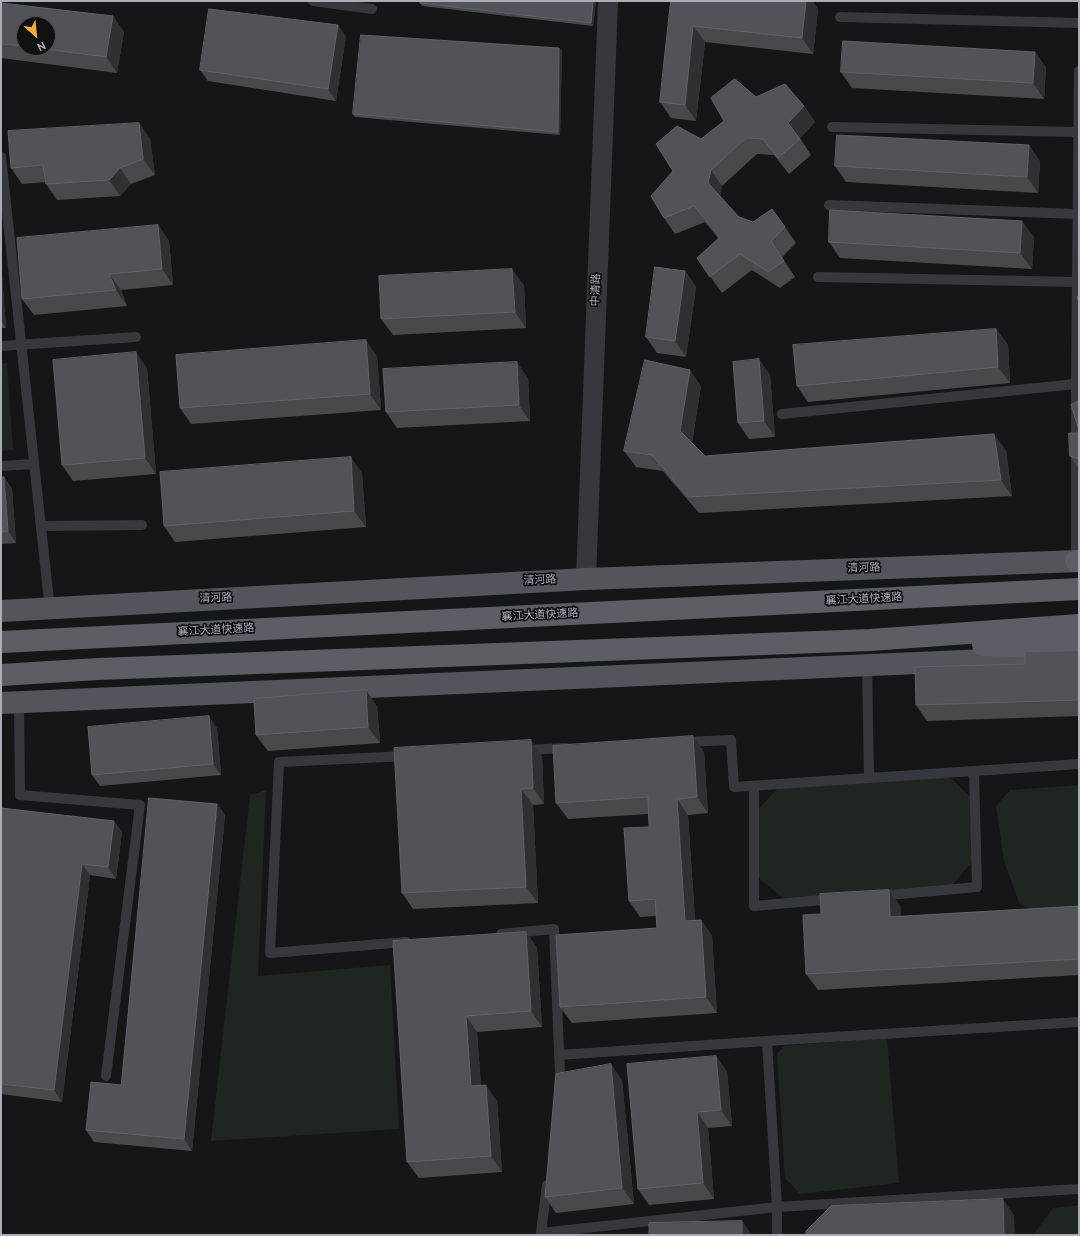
<!DOCTYPE html>
<meta charset="utf-8">
<style>
body{margin:0}
#map{position:relative;width:1080px;height:1236px;overflow:hidden;background:#161618;font-family:Overpass,sans-serif}
canvas{display:block}
.frame{position:absolute;inset:0;border:2px solid #a8adb8;pointer-events:none}
.north{position:absolute;left:16px;top:16px;width:40px;height:40px;box-sizing:border-box;background:#111113;border:1px solid #4d4f55;border-radius:50%;rotate:153deg;font-size:11px;font-weight:700;line-height:16px;text-align:center;color:#a8adb8}
.north::after{content:'';display:block;margin:auto;width:14px;height:18px;background:#f2b134;clip-path:polygon(50% 0,100% 100%,50% 72%,0 100%)}
</style>
<div id="map">
<canvas width="1080" height="1236"></canvas>
<div class="frame"></div>
<div class="north">N</div>
</div>
<script>
const ctx = document.querySelector('canvas').getContext('2d');
ctx.lineJoin = 'round';
function fillPath(path, color) {
  ctx.fillStyle = color;
  ctx.fill(path, 'evenodd');
}
function trace(path, color, width, dash) {
  ctx.strokeStyle = color;
  ctx.lineWidth = width;
  ctx.lineCap = dash ? 'butt' : 'round';
  ctx.setLineDash(dash || []);
  ctx.stroke(path);
}
function drawText(font, color, halo, rows, align = 'center') {
  ctx.font = font + ' Overpass,"Noto Sans SC",sans-serif';
  ctx.lineWidth = 3.5;
  ctx.setLineDash([]);
  ctx.textBaseline = 'middle';
  ctx.strokeStyle = halo;
  ctx.fillStyle = color;
  for (const [text, x, y, turn = 0] of rows) {
    ctx.save();
    ctx.translate(x, y);
    ctx.rotate((+turn || 0) * Math.PI / 180);
    ctx.textAlign = isNaN(turn) ? turn : align;
    if (halo) ctx.strokeText(text, 0, 0);
    ctx.fillText(text, 0, 0);
    ctx.restore();
  }
}
fillPath(new Path2D(`
 M7,363L13,450L1,451V364Z
 M945,772L975,802L976,857L949,889L789,903L754,874V814L782,784Z
 M1079,785V912H1044L1020,905L1004,861L996,806L1010,790Z
 M266,790L258,976L390,965L399,1129L211,1141L250,795Z
 M887,1038L899,1183L800,1194L785,1178L777,1054L784,1046Z
 M1079,1205V1235H1033L1053,1208Z`), '#1e261f');
trace(new Path2D(`
 M313,1L372,9
 M840,17L1079,23
 M832,127L1078,132
 M1,157L49,601L48,608
 M829,205L1077,214
 M818,277L1077,282L1079,281
 M1,346L136,337
 M782,414L1076,384L1079,382
 M1,466L34,464
 M41,526L142,525
 M1076,561V384L1079,71
 M867,665L869,777
 M19,702L20,795L140,805L106,1076
 M684,742L731,740L734,787L1079,764
 M524,750L566,748
 M754,786V906L834,899
 M878,896L977,887L974,771
 M501,934L554,929L560,1075L559,1086
 M406,942L270,953L279,762L408,756
 M767,1041L1079,1022
 M547,1185L541,1233L777,1207L767,1041L559,1055
 M777,1235V1207L1079,1189`), '#37383d', 10);
trace(new Path2D(`
 M586,579L608,1`), '#37383d', 20);
trace(new Path2D(`
 M1,611L586,579L1079,561
 M1,703L1055,657`), '#53555c', 22);
trace(new Path2D(`
 M1076,561H1079
 M1,642L1079,589
 M983,645L1050,647L1079,646
 M1,675L98,669L870,640L1079,625`), '#5b5e65', 22);
fillPath(new Path2D(`
 M420,1H596L593,26L422,6L420,3Z
 M671,1L818,9L813,54L705,42L696,121L671,118L660,102Z
 M1,3L113,16L124,32L117,73L1,58ZM24,24L48,48H24Z
 M346,36L336,101L208,81L200,70Z
 M559,48L562,51L560,135L355,117L353,114Z
 M1035,52L1046,68L1044,99L852,88L841,72Z
 M756,97L804,106L815,122L800,138L811,155L789,174L774,155L757,154L722,186L720,196L739,217L753,222L785,227L796,243L782,257L795,277L780,288L752,270L722,293L697,258L719,239L705,222L675,234L664,218L701,139Z
 M139,123L150,139L155,175L131,184L120,196L57,200L46,184L45,182L22,184L11,168Z
 M1040,161L1038,193L846,182L835,166Z
 M158,225L169,241L173,285L121,290L127,306L34,315L22,299Z
 M1034,237L1032,269L840,258L829,242Z
 M685,271L696,287L686,357L657,353L646,337Z
 M1,275L2,276L6,328H1Z
 M524,285L526,328L393,335L381,319Z
 M996,329L1008,345L1010,383L808,402L797,386Z
 M377,356L381,410L191,424L180,408Z
 M147,368L156,474L73,481L62,465Z
 M770,375L775,437L749,439L738,423Z
 M528,378L530,421L397,428L386,412Z
 M701,386L692,443L705,456L1006,450L1012,496L699,513L663,471L636,467L624,451Z
 M1079,433V469L1070,456Z
 M362,473L366,527L175,542L164,526Z
 M4,477L12,489L16,543L1,544V478Z
 M1079,651V716L927,721L916,705L1025,664Z
 M377,706L380,743L268,751L256,735Z
 M217,728L221,775L100,786L92,775Z
 M704,752L708,813L688,815L695,920H701L712,936L717,1013L572,1023L560,1007L657,928L656,916L640,917L629,901L649,827V814L568,819L556,803Z
 M542,756L544,804L533,805L538,903L413,909L402,893Z
 M217,804L225,815L192,1151L94,1142L86,1130L121,1085Z
 M1,808L114,821L122,832L116,879L90,875L62,1102L1,1094Z
 M889,890L900,906L901,916L1079,906V975L818,990L806,974L821,914Z
 M526,932L537,948L542,1027L477,1032L481,1086L497,1101L502,1172L419,1178L407,1162L393,941Z
 M716,1056L727,1072L732,1126L708,1128L714,1199L649,1205L638,1189Z
 M622,1080L634,1204L556,1213L545,1197Z`), '#47494d');
fillPath(new Path2D(`
 M593,1H596L593,26L591,23Z
 M806,1H813L818,9L813,54L802,38Z
 M113,16L124,32L117,73L106,57Z
 M338,25L346,36L336,101L328,89Z
 M693,26L705,42L696,121L685,105Z
 M559,48L562,51L560,135L558,132Z
 M1035,52L1046,68L1044,99L1033,83Z
 M804,106L815,122L799,139L788,123Z
 M139,123L150,139L155,175L143,159Z
 M1029,145L1040,161L1038,193L1027,177Z
 M120,168L131,184L120,196L109,180Z
 M711,170L722,186L719,199L708,183Z
 M1022,221L1034,237L1032,269L1020,253Z
 M158,225L169,241L173,285L162,269Z
 M771,241L782,257L795,277L784,261Z
 M512,269L524,285L526,328L515,312Z
 M685,271L696,287L686,357L675,341Z
 M109,274L121,290L127,306L116,290Z
 M1,275L2,276L6,328L1,320Z
 M996,329L1008,345L1010,383L998,367Z
 M366,340L377,356L381,410L370,394Z
 M136,352L147,368L156,474L145,458Z
 M759,359L770,375L775,437L764,421Z
 M517,362L528,378L530,421L519,405Z
 M690,370L701,386L691,447L680,431Z
 M994,434L1006,450L1012,496L1001,480Z
 M351,457L362,473L366,527L354,511Z
 M4,477L12,489L16,543L8,531Z
 M366,690L377,706L380,743L368,727Z
 M209,716L217,728L221,775L213,764Z
 M693,736L704,752L708,813L697,797Z
 M531,740L542,756L544,804L533,788Z
 M521,789L533,805L538,903L526,887Z
 M677,799L688,815L696,937L685,921Z
 M217,804L225,815L192,1151L184,1139Z
 M114,821L122,832L116,879L108,867Z
 M82,864L90,875L62,1102L54,1090Z
 M889,890L900,906L902,933L890,917Z
 M701,920L712,936L717,1013L706,997Z
 M526,932L537,948L542,1027L531,1011Z
 M466,1016L477,1032L482,1102L471,1086Z
 M716,1056L727,1072L732,1126L721,1110Z
 M611,1064L622,1080L634,1204L622,1188Z
 M486,1085L497,1101L502,1172L491,1156Z
 M697,1112L708,1128L714,1199L703,1183Z
 M1003,1199L1014,1215L1015,1235H1004Z
 M742,1221L752,1235H742Z`), '#2f3033');
const building = new Path2D(`
 M420,1H593L591,23L420,3Z
 M671,1H806L802,38L693,26L685,105L660,102Z
 M1,3L113,16L106,57L37,48H48V24H24V46L1,44Z
 M209,9L338,25L328,89L200,70Z
 M361,35L559,48L558,132L353,114Z
 M843,41L1035,52L1033,83L841,72Z
 M735,79L756,97L785,84L804,106L788,123L800,139L778,158L763,139L746,138L711,170L708,183L739,217L753,222L772,209L785,227L771,241L784,261L768,272L740,254L710,277L697,258L720,237L694,206L664,218L651,196L673,171L656,144L677,126L701,139L724,121L711,98Z
 M139,123L143,159L120,168L109,180L46,184L43,165L11,168L8,131Z
 M837,135L1029,145L1027,177L835,166Z
 M830,210L1022,221L1020,253L829,242Z
 M158,225L162,269L109,274L116,290L22,299L17,238Z
 M655,267L685,271L675,341L646,337Z
 M512,269L515,312L381,319L379,276Z
 M1079,296V303L1077,297Z
 M996,329L998,367L797,386L793,345Z
 M366,340L370,394L180,408L176,355Z
 M136,352L145,458L62,465L53,360Z
 M759,359L764,421L738,423L733,362Z
 M645,360L690,370L680,431L705,456L994,434L1001,480L688,497L652,455L624,451Z
 M517,362L519,405L386,412L383,369Z
 M1079,401V430L1071,405Z
 M1069,433H1079V459L1070,456Z
 M351,457L354,511L164,526L160,472Z
 M4,477L8,531L1,532V478Z
 M1079,651V700L916,705L915,667L1025,664V652Z
 M366,690L368,727L256,735L254,699Z
 M209,716L213,764L92,775L88,727Z
 M693,736L697,797L677,799L685,921L701,920L706,997L560,1007L556,935L657,928L655,899L629,901L624,828L649,827L648,797L556,803L553,746Z
 M531,740L533,788L521,789L526,887L402,893L394,748Z
 M149,798L217,804L184,1139L86,1130L91,1082L121,1085Z
 M1,808L114,821L108,867L82,864L54,1090L1,1084Z
 M889,890L890,917L1079,906V959L806,974L803,915L821,914L820,894Z
 M526,932L531,1011L466,1016L471,1086L486,1085L491,1156L407,1162L393,941Z
 M716,1056L721,1110L697,1112L703,1183L638,1189L627,1064Z
 M611,1064L622,1188L545,1197L556,1074Z
 M1003,1199L1004,1235H806V1231L831,1206Z
 M742,1221V1235H649V1223Z`);
fillPath(building, '#525359');
trace(building, '#5f6168', 1);
drawText('11px', '#a8adb8', '#111113', [
 ["中清路",597,290,-88],
 ["清河路",864,569,-2],
 ["清河路",540,581,-3],
 ["清河路",216,599,-3],
 ["襄江大道快速路",864,600,-3],
 ["襄江大道快速路",540,616,-3],
 ["襄江大道快速路",216,631,-3]
]);
</script>
